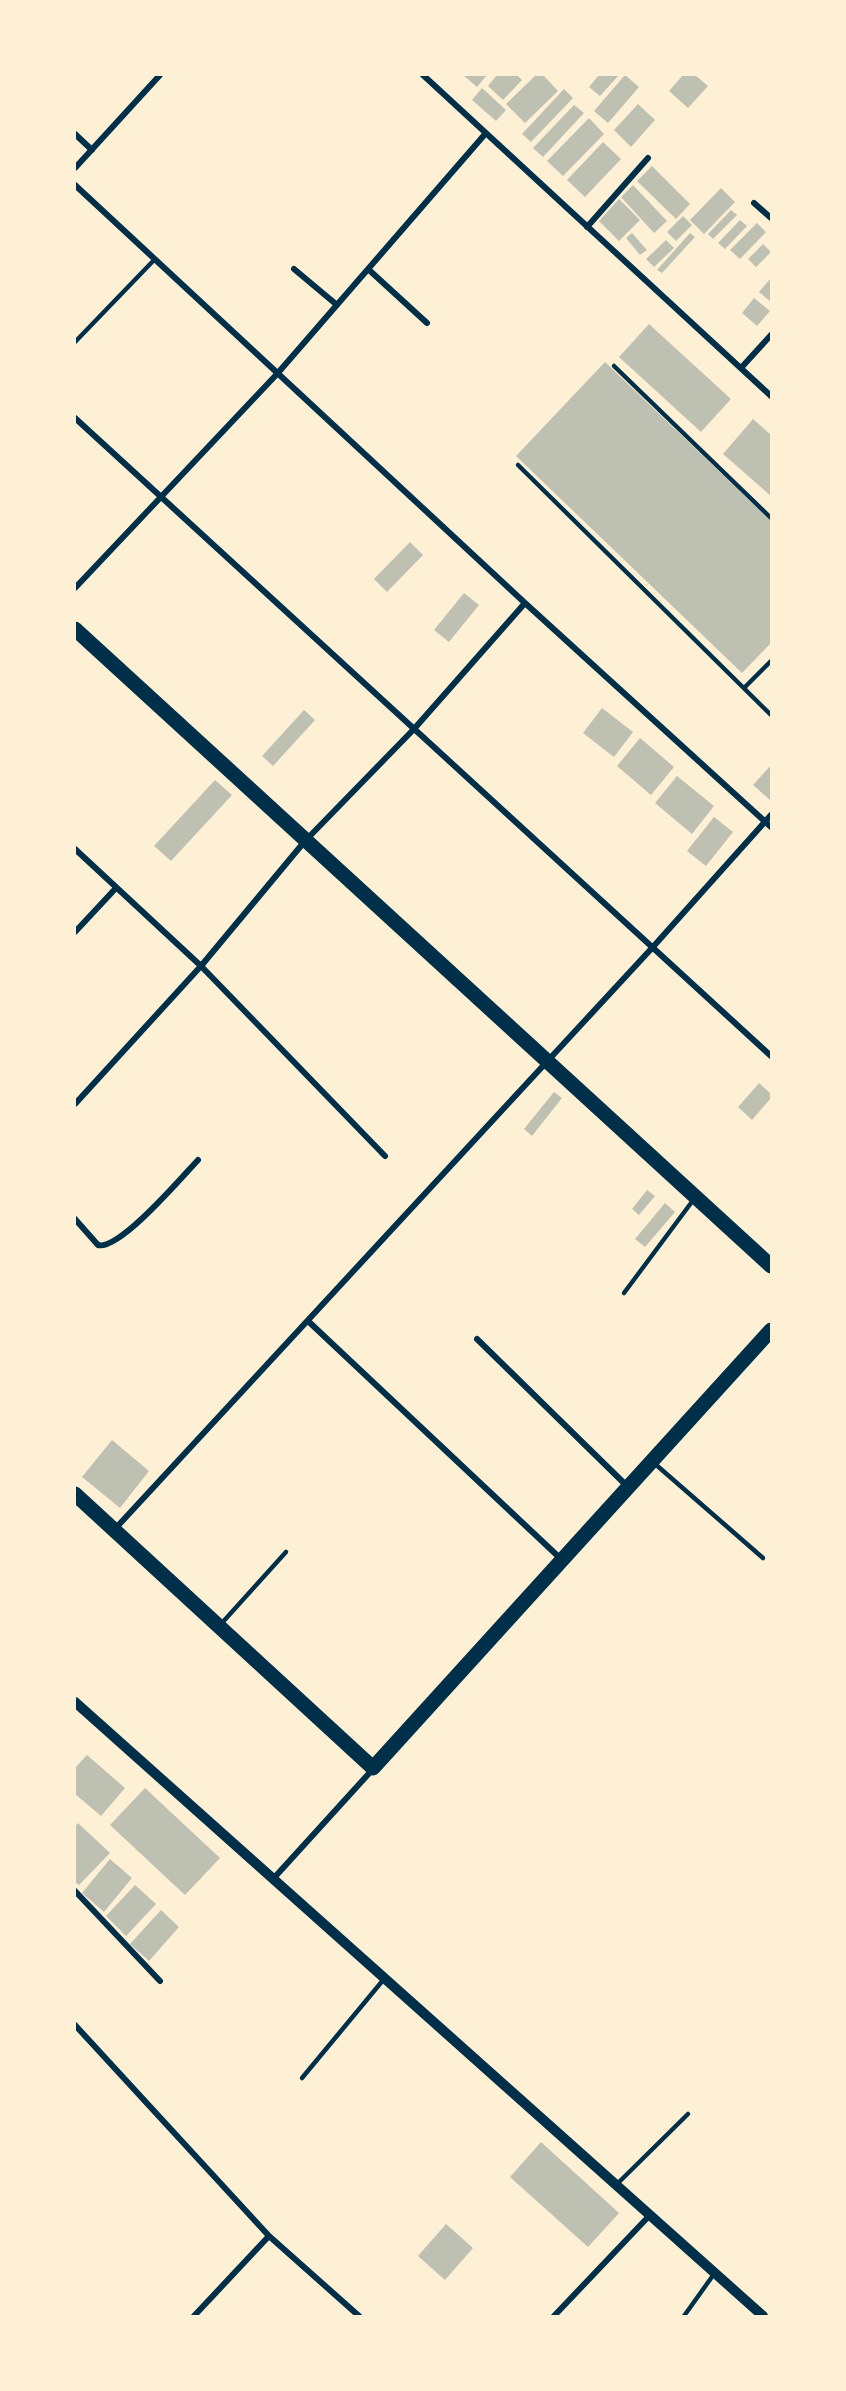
<!DOCTYPE html>
<style>
body{margin:0}
#map{position:relative;width:846px;height:2391px;overflow:hidden;background:#fdf0d5;font-family:Signika,sans-serif}
canvas{display:block}
.frame{position:absolute;inset:0;border:76px solid #fdf0d5;pointer-events:none}
</style>
<div id="map">
<canvas width="846" height="2391"></canvas>
<div class="frame"></div>
</div>
<script>
const ctx = document.querySelector('canvas').getContext('2d');
ctx.lineJoin = 'round';
function fillPath(path, color) {
  ctx.fillStyle = color;
  ctx.fill(path, 'evenodd');
}
function trace(path, color, width, dash) {
  ctx.strokeStyle = color;
  ctx.lineWidth = width;
  ctx.lineCap = dash ? 'butt' : 'round';
  ctx.setLineDash(dash || []);
  ctx.stroke(path);
}
fillPath(new Path2D(`
 M463,75H487L477,87Z
 M497,75H517L522,80L503,100L488,86Z
 M536,75H543L558,91L525,123L506,104Z
 M599,75H619L600,96L589,87Z
 M625,75L639,87L608,123L594,111Z
 M683,75H695L708,86L688,108L669,91Z
 M482,88L506,110L496,121L472,100Z
 M564,89L573,98L531,142L522,134Z
 M638,104L655,120L631,147L614,130Z
 M574,105L584,113L543,157L533,148Z
 M589,118L604,134L563,176L547,161Z
 M603,142L621,159L585,197L567,180Z
 M652,166L690,204L676,219L637,181Z
 M633,185L667,221L654,233L621,197Z
 M721,188L735,202L704,234L690,220Z
 M619,199L640,220L619,241L599,221Z
 M731,210L737,215L713,239L708,234Z
 M683,216L692,225L676,241L667,232Z
 M740,220L747,226L725,249L718,243Z
 M757,223L766,232L740,259L730,250Z
 M632,233L647,250L640,255L626,238Z
 M690,233L695,237L662,273L657,270Z
 M666,240L674,248L654,267L646,259Z
 M763,244L771,252L756,267L748,259Z
 M771,278V302L759,292Z
 M754,298L770,311L757,326L742,313Z
 M649,324L731,399L701,432L619,357Z
 M605,362L771,521V643L742,673L516,456Z
 M753,419L771,435V496L723,454Z
 M410,542L423,555L387,592L374,579Z
 M464,593L479,605L449,642L434,630Z
 M602,708L633,732L614,757L583,733Z
 M304,710L315,720L273,766L262,756Z
 M640,738L674,767L651,795L617,766Z
 M771,765V801L753,785Z
 M677,776L714,806L692,834L655,803Z
 M215,780L232,795L171,861L154,846Z
 M714,817L733,832L706,866L687,851Z
 M759,1083L771,1094V1098L752,1120L738,1107Z
 M554,1092L562,1098L532,1136L524,1129Z
 M647,1190L655,1196L639,1215L632,1209Z
 M665,1203L675,1212L645,1247L635,1239Z
 M112,1440L149,1471L120,1508L82,1477Z
 M87,1755L125,1788L101,1816L75,1794V1768Z
 M145,1788L220,1858L185,1895L110,1825Z
 M78,1823L110,1853L79,1885L75,1882V1827Z
 M110,1859L132,1878L104,1912L82,1893Z
 M135,1885L156,1904L126,1936L106,1916Z
 M161,1910L179,1927L149,1961L130,1944Z
 M541,2142L619,2213L588,2247L510,2177Z
 M446,2224L473,2248L445,2280L418,2256Z`), '#bec0b2');
trace(new Path2D(`
 M75,342L155,259
 M614,366L771,518
 M518,465L771,715
 M744,688L771,661
 M624,1293L694,1199
 M654,1463L763,1558
 M221,1624L286,1552
 M302,2078L384,1979
 M616,2185L688,2114
 M684,2316L714,2274`), '#003049', 4.5);
trace(new Path2D(`
 M423,75L771,396
 M75,134L92,150
 M75,168L160,75
 M75,185L525,603L771,827
 M754,203L771,218
 M587,227L648,158
 M294,269L337,305
 M368,269L427,323
 M741,368L771,335
 M75,418L771,1056
 M75,588L277,374L486,133
 M75,849L201,966L385,1156
 M75,932L116,888
 M75,1104L201,966L305,841L414,729L525,603
 M75,1219L98,1245C119,1251 182,1177 198,1160
 M308,1321L561,1559
 M477,1339L628,1487
 M114,1530L652,948L771,815
 M273,1879L373,1769
 M75,1891L160,1981
 M75,2025L269,2236L359,2316
 M194,2316L269,2236
 M554,2316L650,2215`), '#003049', 6);
trace(new Path2D(`
 M75,1702L763,2316`), '#003049', 10);
trace(new Path2D(`
 M75,629L771,1266
 M75,1494L373,1768L771,1330`), '#003049', 15);
</script>
